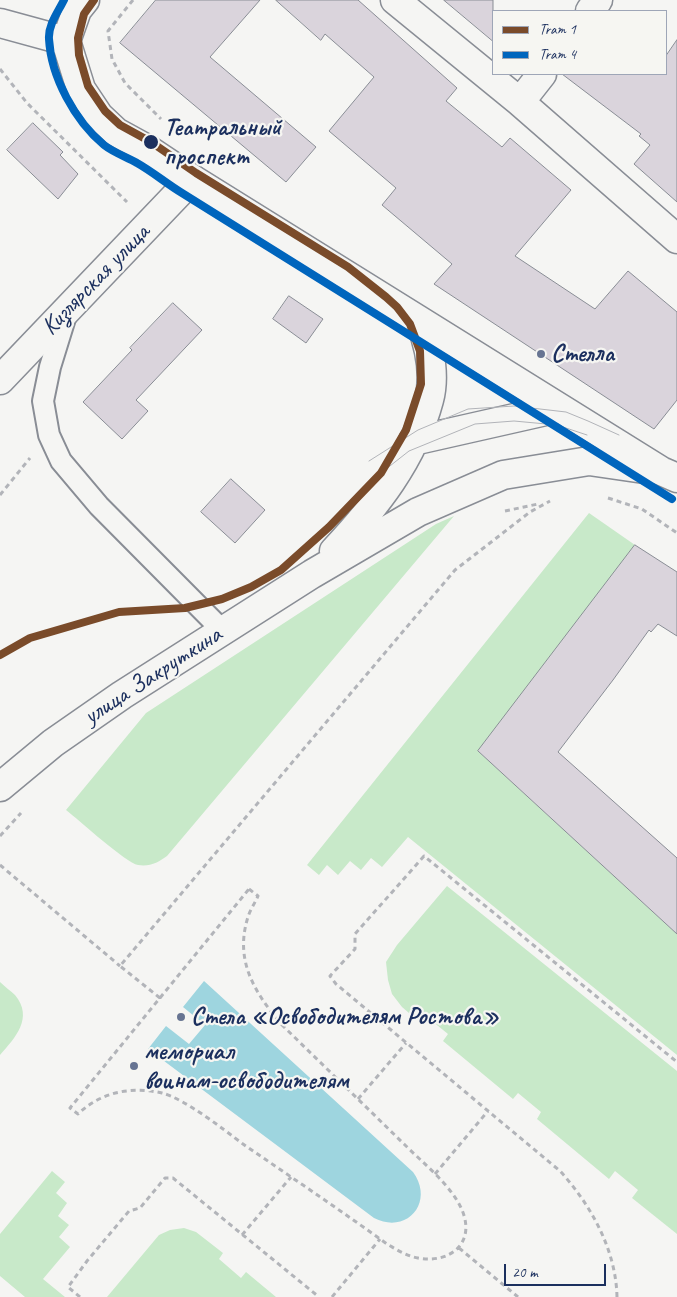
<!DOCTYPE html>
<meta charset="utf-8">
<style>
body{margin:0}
#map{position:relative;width:677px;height:1297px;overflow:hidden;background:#f5f5f3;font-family:Caveat,sans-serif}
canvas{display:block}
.legend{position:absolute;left:492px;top:10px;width:175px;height:65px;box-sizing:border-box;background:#f6f6f2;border:1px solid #9ea6b7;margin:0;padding:6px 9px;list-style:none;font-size:15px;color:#1b2f5e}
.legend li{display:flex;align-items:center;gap:10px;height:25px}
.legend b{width:25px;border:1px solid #9ea6b7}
.scale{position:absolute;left:504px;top:1264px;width:102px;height:22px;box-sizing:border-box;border:2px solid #1b2f5e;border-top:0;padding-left:6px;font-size:15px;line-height:18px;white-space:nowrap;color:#1b2f5e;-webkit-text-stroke:4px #f6f6f2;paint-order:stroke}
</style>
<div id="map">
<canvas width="677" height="1297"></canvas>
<ul class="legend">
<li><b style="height:6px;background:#7a4b2a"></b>Tram 1</li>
<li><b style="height:6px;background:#0065bd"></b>Tram 4</li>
</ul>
<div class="scale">20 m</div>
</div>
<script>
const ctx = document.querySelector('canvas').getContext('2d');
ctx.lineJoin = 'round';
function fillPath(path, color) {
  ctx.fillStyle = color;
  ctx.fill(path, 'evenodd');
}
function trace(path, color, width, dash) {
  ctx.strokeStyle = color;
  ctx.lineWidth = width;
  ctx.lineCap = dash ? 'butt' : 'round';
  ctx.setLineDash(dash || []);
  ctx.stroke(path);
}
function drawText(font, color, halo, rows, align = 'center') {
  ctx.font = font + ' Caveat,sans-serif';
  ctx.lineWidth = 4.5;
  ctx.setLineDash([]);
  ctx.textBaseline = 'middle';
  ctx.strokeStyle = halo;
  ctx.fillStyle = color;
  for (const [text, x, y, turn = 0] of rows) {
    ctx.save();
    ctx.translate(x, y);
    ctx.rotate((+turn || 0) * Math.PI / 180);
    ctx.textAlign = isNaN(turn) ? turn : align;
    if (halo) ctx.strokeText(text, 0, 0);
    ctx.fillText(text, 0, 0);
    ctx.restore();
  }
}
fillPath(new Path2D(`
 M589,513L635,545L478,751L677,934V1055L408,837L382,867L371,858L361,870L350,861L338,875L327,865L319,875L307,865Z
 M454,516L167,856C159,862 150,867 138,865C126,863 79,820 66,810L146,713L436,524Z
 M447,886L677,1071V1234L632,1198L638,1190L615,1171L609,1179L537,1119L541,1112L518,1093L513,1099L443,1041L448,1034L422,1013L416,1019L402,1007L392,994L388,980L386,962L397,945Z
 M0,982C5,987 11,991 15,995C34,1018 15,1038 0,1055Z
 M52,1171L65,1182L56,1193L67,1203L58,1216L69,1225L59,1237L70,1247L43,1279L65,1297H25L0,1276V1234Z
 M184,1228L196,1232L223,1253L219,1259L241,1278L246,1272L276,1297H107L159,1235L170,1230Z`), '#c8e9c9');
fillPath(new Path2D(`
 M204,981L413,1172C435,1202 407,1235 374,1218L148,1049L166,1026L189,1044L205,1025L183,1007Z`), '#9ed5df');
const building = new Path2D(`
 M156,0H260L210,57L316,147L286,182L120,43Z
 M276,0H358L457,88L446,101L502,147L510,138L571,190L515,256L595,309L628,271L677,312V400L654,429L434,284L452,264L382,205L396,188L329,131L374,77L325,34L321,40Z
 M444,0H493V41Z
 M677,40V202L634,164L650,145L639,136L641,134L562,74H666V56Z
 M33,123L63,152L60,155L78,174L58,199L7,150Z
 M289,296L323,319L306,343L273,319Z
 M173,303L202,330L136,400L148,411L122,439L83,402L132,350L130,348Z
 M231,479L265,510L235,543L201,512Z
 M635,545L677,572V636L658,624L651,632L649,630L613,680L558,752L677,858V934L478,751Z`);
fillPath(building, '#dad4dc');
trace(building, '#898d95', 1);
const lane = new Path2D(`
 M67,312L50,367L43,401L49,435L61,461L99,506L223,631`);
const street = new Path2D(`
 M395,0L520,102L677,239
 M590,11L598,0
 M0,23L66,41
 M520,102L542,74
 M0,380L192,179`);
const secondary = new Path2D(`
 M85,0L77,10L66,41L81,89L99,116L116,132L147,149L192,179L661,471L677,478
 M413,441L559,408
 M334,551C375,507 413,460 429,400C436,374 429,345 420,321
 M0,787L53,743L122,695L312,574L418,512L503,475L589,461L651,470`);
trace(lane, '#898d95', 24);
trace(street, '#898d95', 31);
trace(secondary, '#898d95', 31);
trace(new Path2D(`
 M133,0L108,31L112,59L125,83L161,119
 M0,69L27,103L127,202
 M0,495L30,458
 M608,498L642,509L677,533
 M505,511L538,504
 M0,836L21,813
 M0,865L120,966
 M249,889L258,896C255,903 250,910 248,917C234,961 255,993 282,1025C323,1065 364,1105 405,1145C423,1163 452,1186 462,1210C476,1243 450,1264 418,1258C407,1256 397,1250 387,1244C340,1210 291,1177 243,1144C223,1129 185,1099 162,1093C131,1086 101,1092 78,1114L70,1108Z
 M160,998L120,966L455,570L530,512L550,501
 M358,1099L406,1043
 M435,1174L488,1111
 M242,1235L291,1177
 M459,1248L518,1297
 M80,1297L68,1287L87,1261L129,1211L140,1208L165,1178H173L319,1297
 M332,1297L380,1239
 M617,1297C616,1250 591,1205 560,1171L336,984L330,976L355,949V934L424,856L677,1062`), '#b2b4b9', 3, [5, 4]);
trace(lane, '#f5f5f3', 20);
trace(street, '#f5f5f3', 28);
trace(secondary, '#f5f5f3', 28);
trace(new Path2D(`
 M369,461L418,430L468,409L514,406L566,412L588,421L619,435
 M381,473L409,451L475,424L514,421L557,425L587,435`), '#b2b4b9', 1);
trace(new Path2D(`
 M0,655L30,638L119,612L185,608L222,599L251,587L281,570L329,527L381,473L406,430L421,384L420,351L410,324L397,307L386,297L348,267L196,173L151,142L120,125L105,111L88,86L79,55L78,38L84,14L94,0`), '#7a4b2a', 8);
trace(new Path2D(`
 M64,0C58,12 48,25 49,39C51,77 75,121 104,145C114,153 127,157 137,163C153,172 167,184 182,193L672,499`), '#0065bd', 8);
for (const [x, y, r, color] of [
 [151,142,8,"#1b2f5e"],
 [541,354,5,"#677492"],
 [181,1017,5,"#677492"],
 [134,1066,5,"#677492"]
]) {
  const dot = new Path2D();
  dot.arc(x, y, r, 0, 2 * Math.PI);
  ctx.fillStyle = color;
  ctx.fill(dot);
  trace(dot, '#f6f6f2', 2);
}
drawText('bold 25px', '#1b2f5e', '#f6f6f2', [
 ["Театральный",164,128],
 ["проспект",164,157]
], 'left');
drawText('25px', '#1b2f5e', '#f6f6f2', [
 ["Кизлярская улица",96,280,-46],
 ["улица Закруткина",153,676,-33]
]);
drawText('bold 25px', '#1b2f5e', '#f6f6f2', [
 ["Стелла",551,354],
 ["Стела «Освободителям Ростова»",191,1017],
 ["мемориал",144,1052],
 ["воинам-освободителям",144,1081]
], 'left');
</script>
